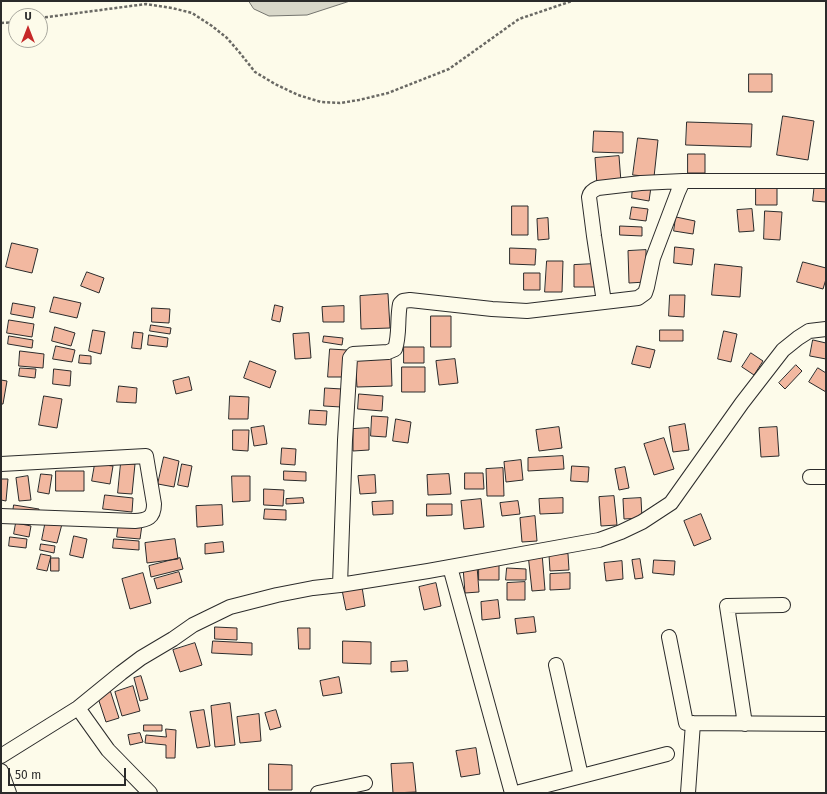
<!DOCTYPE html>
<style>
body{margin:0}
#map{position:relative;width:827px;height:794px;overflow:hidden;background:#fdfbea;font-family:"Fira Sans",sans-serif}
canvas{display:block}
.frame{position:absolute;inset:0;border:2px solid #2b2b2b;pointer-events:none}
.north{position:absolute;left:8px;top:8px;width:40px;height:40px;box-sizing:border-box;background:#fdfbea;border:1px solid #a9a89e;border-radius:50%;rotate:0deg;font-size:11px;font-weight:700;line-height:16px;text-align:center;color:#2b2b2b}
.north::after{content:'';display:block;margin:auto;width:14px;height:18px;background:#c62828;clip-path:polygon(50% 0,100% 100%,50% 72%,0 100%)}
.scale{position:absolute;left:8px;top:768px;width:118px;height:18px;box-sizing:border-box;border:2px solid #2b2b2b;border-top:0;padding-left:5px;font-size:12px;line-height:14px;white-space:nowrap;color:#2b2b2b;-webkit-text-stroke:3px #fdfbea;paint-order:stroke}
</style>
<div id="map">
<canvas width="827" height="794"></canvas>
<div class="frame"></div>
<div class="north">U</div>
<div class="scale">50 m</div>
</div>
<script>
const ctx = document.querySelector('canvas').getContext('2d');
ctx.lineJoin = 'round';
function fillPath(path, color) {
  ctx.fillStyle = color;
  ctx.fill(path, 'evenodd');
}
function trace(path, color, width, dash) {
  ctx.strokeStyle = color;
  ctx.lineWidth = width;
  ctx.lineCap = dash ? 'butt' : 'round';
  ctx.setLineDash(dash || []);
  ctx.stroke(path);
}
const water = new Path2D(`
 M249,1H350L307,15L269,16L254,9Z`);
fillPath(water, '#d8d7c9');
trace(water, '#74746e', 1);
const building = new Path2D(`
 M749,74H772V92H749Z
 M783,116L814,121L808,160L777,155Z
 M687,122L752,124L751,147L686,145Z
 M594,131L623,132V153L593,152Z
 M638,138L658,140L654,177L633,175Z
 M688,154H705V173H688Z
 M619,156L621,182L597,185L595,158Z
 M815,182L826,183V202L813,201Z
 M633,185L651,187L649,201L632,198Z
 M756,185H777V205H756Z
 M512,206H528V235H512Z
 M632,207L648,209L646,221L630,219Z
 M752,209L754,231L739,232L737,210Z
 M765,211L782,212L780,240L764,239Z
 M676,217L695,221L693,234L674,231Z
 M548,218L549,239L538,240L537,219Z
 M620,226L642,227V236L620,235Z
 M12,243L38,249L32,273L6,267Z
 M675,247L694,249L692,265L674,263Z
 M510,248L536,249L535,265L510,264Z
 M646,250V282L629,283L628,251Z
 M547,261H563L562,292H545Z
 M803,262L826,268V279L823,289L797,282Z
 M595,264L596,287H574V265Z
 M715,264L742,267L740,297L712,295Z
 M87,272L104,278L99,293L81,286Z
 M524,273H540V290H524Z
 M388,294L390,328L361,329L360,296Z
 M670,295H685L684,317L669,316Z
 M54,297L81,303L77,318L50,312Z
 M13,303L35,307L33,318L11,314Z
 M275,305L283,307L280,322L272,320Z
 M344,306V322H323L322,307Z
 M152,308L170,309L169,323L152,322Z
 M431,316H451V347H431Z
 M9,320L34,324L32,337L7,333Z
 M151,325L171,328L170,334L150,331Z
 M55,327L75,333L71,346L52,341Z
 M93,330L105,332L101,354L89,351Z
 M660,330H683V341H660Z
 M724,331L737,334L731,362L718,359Z
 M134,332L143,333L141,349L132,348Z
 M309,333L311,358L295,359L293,334Z
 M149,335L168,338L167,347L148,345Z
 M9,336L33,340L32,348L8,344Z
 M324,336L343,338L342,345L323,342Z
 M813,340L826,343V359L810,356Z
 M56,346L75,350L72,362L53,359Z
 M637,346L655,350L650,368L632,364Z
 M404,347H424V363H404Z
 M330,349L347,350L346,377H328Z
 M20,351L44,354L43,368L19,366Z
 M751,353L763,361L754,375L742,367Z
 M80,355L91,356V364L79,363Z
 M391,356L392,386L357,387L355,358Z
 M455,359L458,383L439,385L436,361Z
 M250,361L276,371L270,388L244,378Z
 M796,365L802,371L785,389L779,383Z
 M402,367H425V392H402Z
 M20,368L36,369L35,378L19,376Z
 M818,368L826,373V392L809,382Z
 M54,369L71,371L70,386L53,384Z
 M189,377L192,390L176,394L173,381Z
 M1,380L7,381L3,404H1Z
 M119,386L137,388L136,403L117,402Z
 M325,388L342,389L341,407L324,406Z
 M359,394L383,396L382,411L358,409Z
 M44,396L62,399L57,428L39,425Z
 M230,396L249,397L248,419H229Z
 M310,410L327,411L326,425L309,424Z
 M372,416L388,417L386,437L371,436Z
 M396,419L411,422L408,443L393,441Z
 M685,424L689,450L673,452L669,427Z
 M264,426L267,444L254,446L251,428Z
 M559,427L562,448L539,451L536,430Z
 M777,427L779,456L761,457L759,428Z
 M369,428V450L353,451V429Z
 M233,430H249L248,451L233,450Z
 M664,438L674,469L654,475L644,444Z
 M282,448L296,449L295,465L281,464Z
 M563,456L564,469L528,471V458Z
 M164,457L179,461L174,487L158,484Z
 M521,460L523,480L506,482L504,462Z
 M121,463L135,464L132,494L118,493Z
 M95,464L113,466L110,484L92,481Z
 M182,464L192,466L188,487L178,485Z
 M572,466L589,467L588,482L571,481Z
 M625,467L629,488L619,490L615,469Z
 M503,468L504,496H487L486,469Z
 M56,471H84V491H56Z
 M284,471L306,472V481L284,480Z
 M465,473H483L484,489H465Z
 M41,474L52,475L49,494L38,492Z
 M449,474L451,494L428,495L427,475Z
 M375,475L376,493L360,494L358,476Z
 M28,476L31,500L19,501L16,478Z
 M232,476H250V501L233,502Z
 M1,479H8L6,501L1,500Z
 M264,489L284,490L283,506L264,505Z
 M105,495L133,498L132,512L103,509Z
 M614,496L617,525L601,526L599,497Z
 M303,498L304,503L286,504V499Z
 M563,498V513L540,514L539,499Z
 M641,498L642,518L624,519L623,499Z
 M481,499L484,527L464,529L461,501Z
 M393,501V514L373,515L372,502Z
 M518,501L520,514L502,516L500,503Z
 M427,504H452V515L427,516Z
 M14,505L39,509V515L13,512Z
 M222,505L223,525L197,527L196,506Z
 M265,509L286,510V520L264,519Z
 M701,514L711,539L694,546L684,521Z
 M535,516L537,541L522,542L520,518Z
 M46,520L62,524L57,543L42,540Z
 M16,523L31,526L29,537L14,534Z
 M119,523L142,525L140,539L117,537Z
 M74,536L87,539L83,558L70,555Z
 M10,537L27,539L26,548L9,546Z
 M114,539L139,541V550L113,548Z
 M175,539L178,559L147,563L145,543Z
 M223,542L224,552L205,554V544Z
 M41,544L55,546L54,553L40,550Z
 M542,553L545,590L532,591L528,554Z
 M41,554L51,556L47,571L37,569Z
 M568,554L569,570L550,571L549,555Z
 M51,558H59V571H51Z
 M180,558L183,569L151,577L149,566Z
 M640,559L643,578L635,579L632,560Z
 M654,560L675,561L674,575L653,573Z
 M622,561L623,579L606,581L604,563Z
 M479,565H499V580H479Z
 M477,566L479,592L465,593L463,567Z
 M507,568L526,569V580H506Z
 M179,572L182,582L157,589L154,579Z
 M143,573L151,603L130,609L122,579Z
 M570,573V589L550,590V574Z
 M525,582V600H507V583Z
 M436,583L441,606L424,610L419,587Z
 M362,587L365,606L346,610L342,590Z
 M498,600L500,618L482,620L481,602Z
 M534,617L536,632L517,634L515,619Z
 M215,627L237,628V640L215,639Z
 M298,628H310V649H299Z
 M213,641L252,643V655L212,653Z
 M343,641L371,642V664L343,663Z
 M195,643L202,665L180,672L173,650Z
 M407,661L408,671L391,672V662Z
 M141,676L148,699L140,701L134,678Z
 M339,677L342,693L323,696L320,681Z
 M133,686L140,711L122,716L115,692Z
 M110,690L119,718L106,722L97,695Z
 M230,703L235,745L215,747L211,706Z
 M204,710L210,746L197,748L190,712Z
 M276,710L281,727L270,730L265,713Z
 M259,714L261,741L240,743L237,717Z
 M144,725H162V731H144Z
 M166,729L176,730L175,758H166V745L145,743L146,735L166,737Z
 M140,733L143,742L130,745L128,735Z
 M476,748L480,774L461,777L456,751Z
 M413,763L416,792L393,793L391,764Z
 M269,764L292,765V790H269Z`);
fillPath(building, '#f2b8a0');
trace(building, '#2b2b2b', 1);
const street = new Path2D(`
 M604,302L638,298L645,293L647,287L653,258L678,192L683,181
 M1,464L146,456L154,504C154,518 147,520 135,521L1,516
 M810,477H826
 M450,567L512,793
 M340,585L345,440L350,358L353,354L388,352L395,349C400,334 397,319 400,304L403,301L410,300L492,309L527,311L604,302L594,236L589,197C590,192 593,190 598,188L641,183L683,181H826
 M669,637L686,723L826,724
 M556,665L581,776
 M78,708L108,750L150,793
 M745,724L727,606L783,605
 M1,756L78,708L121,673L141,658L173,639L193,625L230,607L277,595L313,588L340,585L428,571L599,540L621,532L642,522L671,503L742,403L783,350L798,338L809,331L826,329
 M1,771L9,793
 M318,793L365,783
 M516,793L667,754
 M688,793L693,723`);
trace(street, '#2b2b2b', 16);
trace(new Path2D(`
 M40,18L146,4L172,8L192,13L212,26L227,38L240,53L255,72L275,84L298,95L321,102L340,103L359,100L388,93L449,69L519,19L572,1
 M1,23L16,22`), '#6a6964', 2.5, [3, 2]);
trace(street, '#fdfbea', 14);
</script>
